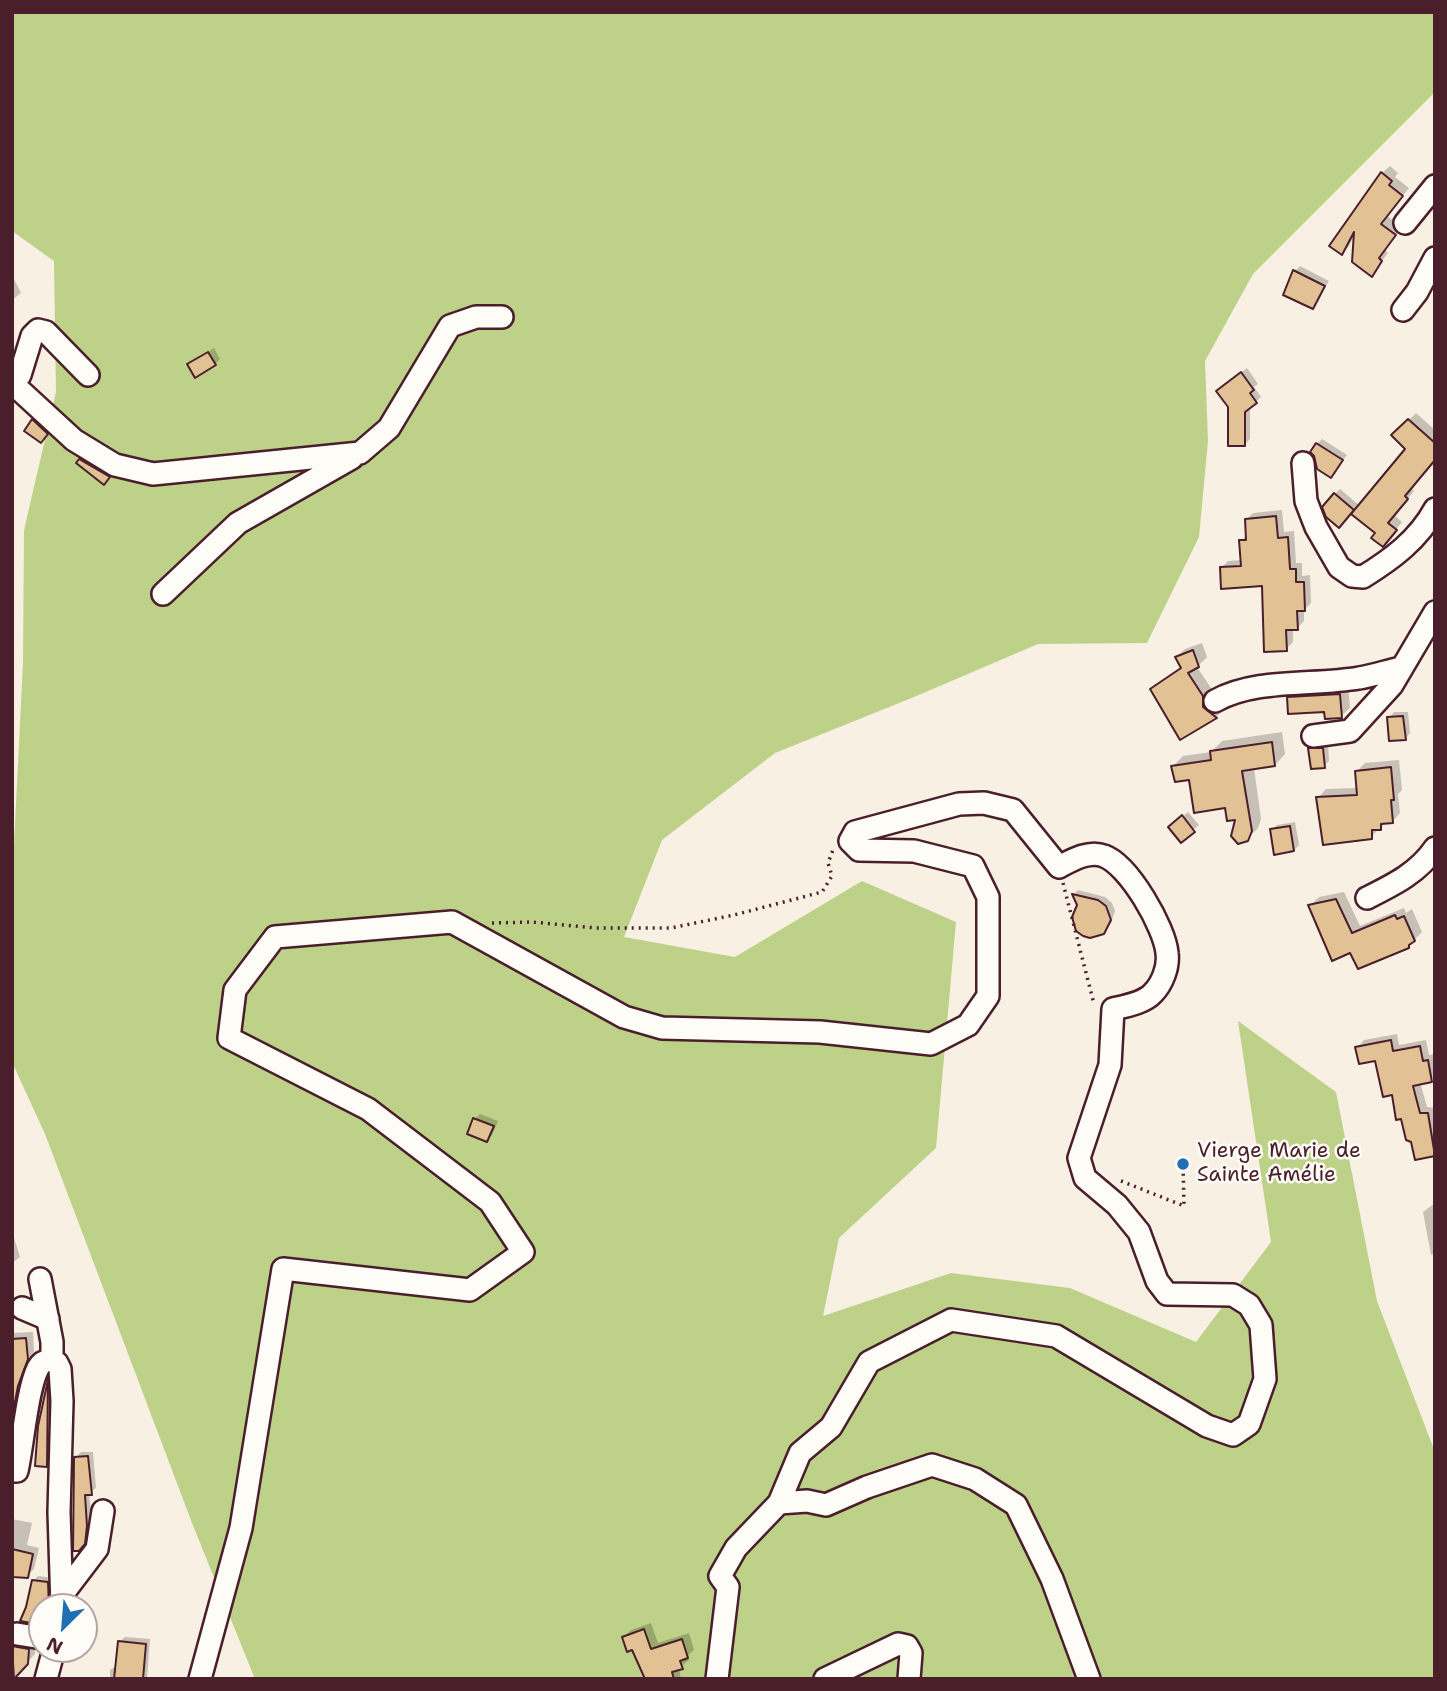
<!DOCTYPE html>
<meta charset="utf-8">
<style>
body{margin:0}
#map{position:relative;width:1447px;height:1691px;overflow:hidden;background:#f8f0e3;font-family:"Shantell Sans",sans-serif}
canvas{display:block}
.frame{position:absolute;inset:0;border:14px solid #4a1f2b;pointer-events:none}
.north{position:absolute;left:28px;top:1593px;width:70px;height:70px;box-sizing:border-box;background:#fdfcf7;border:2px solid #b5a4a5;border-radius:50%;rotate:205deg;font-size:19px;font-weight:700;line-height:28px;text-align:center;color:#4a1f2b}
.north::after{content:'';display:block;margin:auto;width:24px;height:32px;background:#1f6fb2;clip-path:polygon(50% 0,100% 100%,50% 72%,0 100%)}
</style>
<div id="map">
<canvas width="1447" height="1691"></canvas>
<div class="frame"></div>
<div class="north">N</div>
</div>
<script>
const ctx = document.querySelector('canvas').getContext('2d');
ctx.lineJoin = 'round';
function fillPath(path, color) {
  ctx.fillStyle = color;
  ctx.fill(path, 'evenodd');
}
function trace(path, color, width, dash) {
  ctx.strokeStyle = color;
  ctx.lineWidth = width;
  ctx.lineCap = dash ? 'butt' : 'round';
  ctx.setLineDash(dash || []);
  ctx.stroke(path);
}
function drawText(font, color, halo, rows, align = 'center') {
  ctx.font = font + ' "Shantell Sans",sans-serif';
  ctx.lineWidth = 5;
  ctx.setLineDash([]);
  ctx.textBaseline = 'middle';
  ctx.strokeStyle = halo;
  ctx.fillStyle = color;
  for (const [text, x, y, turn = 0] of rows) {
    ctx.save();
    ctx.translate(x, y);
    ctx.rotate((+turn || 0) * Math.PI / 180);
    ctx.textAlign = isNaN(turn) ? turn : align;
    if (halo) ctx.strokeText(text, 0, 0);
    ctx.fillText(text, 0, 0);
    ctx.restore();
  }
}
fillPath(new Path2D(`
 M12,12H1435V92L1253,274L1205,361L1208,441L1199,537L1147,643L1038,644L914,697L775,753L662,840L624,937L735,957L862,881L956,922L936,1148L839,1238L823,1316L951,1273L1070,1288L1196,1342L1271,1242L1238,1021L1336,1092L1377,1301L1435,1452V1679H255L192,1523L45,1134L12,1062V884L23,663L24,530L56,392L54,261L12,231Z`), '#bdd288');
fillPath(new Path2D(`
 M1390,166L1398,173L1395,177L1409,188L1387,216L1402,227L1385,250L1388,253L1371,275L1356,232L1349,246L1342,253L1382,173Z
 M1300,266L1329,281L1313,307L1285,294L1295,271Z
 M12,275L21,293L12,300Z
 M214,348L220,359L215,364H189Z
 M1247,368L1258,384L1254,387L1261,397L1250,407V439L1245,444L1223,386Z
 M1416,413L1435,430V459L1411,488L1414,491L1394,515L1402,522L1390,537L1377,533L1335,494L1340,489L1360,506L1407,449L1394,435Z
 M35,418L49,431L43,439L33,420Z
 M1322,439L1347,455L1331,476L1317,444Z
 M86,455L114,471L109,478L79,462Z
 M1282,510L1284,532L1294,531L1296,563H1302V576L1310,575L1311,603L1304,610V621L1297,628H1293V642L1286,649L1264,584L1221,568L1228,561L1243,560L1241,541L1248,534L1246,520L1253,513Z
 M1202,643L1207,657L1197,667L1211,688V698L1224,709L1216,717L1152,690L1182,667L1177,657L1185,649Z
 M1348,686L1350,708L1341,716L1289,698L1297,689Z
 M1394,712H1408L1410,733L1405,739L1389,718Z
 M1282,732L1285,754L1275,765L1254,768L1261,819L1258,828L1247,839L1238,818L1226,806L1191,778L1172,767L1183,756L1211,752L1222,741Z
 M1328,743L1329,761L1324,766L1310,749L1315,744Z
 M1399,760L1402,790L1398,794L1400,813L1392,822H1386L1371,837L1318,798L1326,789L1358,788L1356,772L1365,763Z
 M1188,812L1199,825L1181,840L1176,822Z
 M1295,822L1299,845L1294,850L1272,830L1277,825Z
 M1078,890L1105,897L1112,903L1115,911L1111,923L1106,928L1079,905L1074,894Z
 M1344,892L1360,926L1404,908L1406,913L1412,909L1422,932L1408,946L1351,951L1310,906L1319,897Z
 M1397,1034L1399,1045L1426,1040L1429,1055L1434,1054L1435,1076L1431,1080L1420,1082L1427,1107L1435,1108V1154L1416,1158L1413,1141L1393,1093L1376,1059L1357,1048L1364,1040Z
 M480,1114L498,1121L492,1135L487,1140L475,1119Z
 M1435,1203V1254L1431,1255L1423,1212Z
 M12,1231L20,1257L12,1263Z
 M33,1332L34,1351L25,1378L17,1418L12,1423V1333Z
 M50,1379V1462L46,1465L39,1427Z
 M81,1452H93L96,1488L89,1493L92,1519L89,1537L84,1543L75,1458Z
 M12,1519L32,1523L27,1545L39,1548L34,1569L27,1576L12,1575Z
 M38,1576L53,1578L55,1607H42V1624L28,1608L33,1581Z
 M651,1623L658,1643L689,1633L694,1650L687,1656L689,1660L679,1668L681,1679H647L633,1648L624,1637L631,1630Z
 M12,1629L36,1642L35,1654L12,1678Z
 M125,1637L150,1639L147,1679H110V1670L117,1665L119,1642Z`), '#0003');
const building = new Path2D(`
 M1381,172L1392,181L1389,185L1403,196L1381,224L1396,235L1379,258L1382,261L1372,277L1352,262L1354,232L1342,255L1329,246Z
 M1293,270L1325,286L1313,309L1283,295Z
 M208,352L216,365L195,378L187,364Z
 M1241,372L1254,390L1250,393L1257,403L1245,412V446H1228V407L1216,391Z
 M32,419L48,434L41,443L24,431Z
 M1408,419L1435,443V460L1405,496L1408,499L1388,523L1397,530L1383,547L1371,538L1375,533L1351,514L1405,449L1391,435Z
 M1316,443L1343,460L1331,478L1317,469L1314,456L1310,452Z
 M79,459L110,477L104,485L76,463Z
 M1334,493L1354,510L1339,528L1326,517L1322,507Z
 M1276,516L1278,538L1288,537L1290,569H1296V582H1304L1305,611H1297L1298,630H1286L1287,651L1264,652L1262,586L1221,589L1220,567L1241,566L1239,540H1246L1245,519Z
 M1193,650L1199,667L1188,673L1203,696V707L1217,718L1180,740L1150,689L1181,668L1175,657Z
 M1340,694L1342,718L1325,719L1324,712L1288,714L1287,697Z
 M1403,716L1406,740L1389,741L1387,717Z
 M1272,742L1275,766L1242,771L1252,831L1248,841L1238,844L1231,836L1235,820L1227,821L1225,808L1194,813L1189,780L1175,782L1171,766L1211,760L1210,751Z
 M1308,748H1323L1325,768L1311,769Z
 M1391,767L1394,800H1391L1393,823L1381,824V830H1372V839L1323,845L1316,797L1357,795L1355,771Z
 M1182,815L1195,832L1181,843L1168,827Z
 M1290,826L1294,851L1274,855L1270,829Z
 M1072,894L1098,900L1106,906L1111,920L1104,934L1090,938L1083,936L1076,931L1072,917L1077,905Z
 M1336,899L1352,933L1395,915L1397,919L1404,916L1415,941L1409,945V948L1358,969L1350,953L1332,961L1308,905Z
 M1391,1040L1393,1051L1420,1046L1423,1061L1428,1060L1432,1082L1413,1086L1420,1113H1428L1435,1156L1415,1160L1411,1142L1406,1140L1401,1119L1396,1120L1392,1095L1383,1097L1375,1061L1359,1064L1355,1047Z
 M473,1118L494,1126L487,1142L467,1134Z
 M26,1338L28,1359L18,1386L12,1418V1339Z
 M48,1380L47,1467L35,1466L38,1426Z
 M88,1456L92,1495H85L87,1526L85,1544L79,1551H73L74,1457Z
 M12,1549L33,1554L28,1578L12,1577Z
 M32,1580L48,1582L49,1607H42V1625L20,1621L26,1607Z
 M644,1629L651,1649L682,1639L688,1658L680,1661L683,1669L672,1672L674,1679H645L632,1650L627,1652L622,1637Z
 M118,1641L146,1644L143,1679H114Z
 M12,1646L29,1649L28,1664L14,1679Z`);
fillPath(building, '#e2c194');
trace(building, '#4a1f2b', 2);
const minor = new Path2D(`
 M1405,223L1435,186
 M1403,310L1417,292L1435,258
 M12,375H20L32,336L38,330L46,332L88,375
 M12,383L74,440L115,465L153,474L360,453L389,428L450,326L476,317H502
 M1303,463L1306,501L1316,527L1339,567L1352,576L1363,577C1392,559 1418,540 1435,509
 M163,594L238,523L352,458
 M1215,701C1256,678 1313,686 1359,678C1373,676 1387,671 1401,668
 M1313,736L1350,731L1392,685L1435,612
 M1367,898C1393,885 1418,873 1435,848
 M40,1279L52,1342V1359
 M22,1308L48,1319
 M52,1359L57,1363L60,1369L62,1401L59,1512L62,1607
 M12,1471H17C23,1444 27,1390 38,1368C41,1362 46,1360 52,1359
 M62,1595L97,1549L103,1511
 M17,1634L42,1638
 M46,1679L54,1649
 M200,1679L241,1528L283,1269L470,1290L523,1252L490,1202L368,1109L229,1038L235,990L275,937L452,922L624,1017L662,1028L820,1032L931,1044L968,1025L988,996V897L973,866L914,851L859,850L850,841L855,832L959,804L984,803L1013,810L1059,867C1072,860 1089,850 1104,856C1129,865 1165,928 1167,953C1169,967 1162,984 1153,993C1144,1003 1126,1006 1113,1009L1110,1065L1079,1158L1085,1178L1117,1205L1139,1232L1157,1281L1167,1294L1233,1295L1249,1305L1261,1325L1265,1379L1249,1424L1233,1435L1207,1426L1056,1336L951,1320L869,1362L831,1427L800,1453L779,1503L807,1501L826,1505L867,1487L932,1465L975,1479L1016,1505L1052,1579L1089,1679
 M717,1679L728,1587L720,1576L736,1548L779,1503
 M825,1679L898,1644L907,1646L911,1653L909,1679`);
trace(minor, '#4a1f2b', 26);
trace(new Path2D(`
 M1063,883L1094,1004
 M492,923L532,922L596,928H671L734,915L822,892L832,876L828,863L833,850
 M1121,1181L1184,1206L1183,1164`), '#4a1f2b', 3.5, [2, 5]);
trace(minor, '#fdfcf7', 21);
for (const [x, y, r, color] of [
 [1183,1164,7,"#1f6fb2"]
]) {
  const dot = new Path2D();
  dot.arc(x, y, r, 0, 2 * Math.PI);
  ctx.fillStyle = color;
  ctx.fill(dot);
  trace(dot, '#fdfcf7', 2.5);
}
drawText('21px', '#4a1f2b', '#fdfcf7', [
 ["Vierge Marie de",1197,1152],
 ["Sainte Amélie",1197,1176]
], 'left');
</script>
